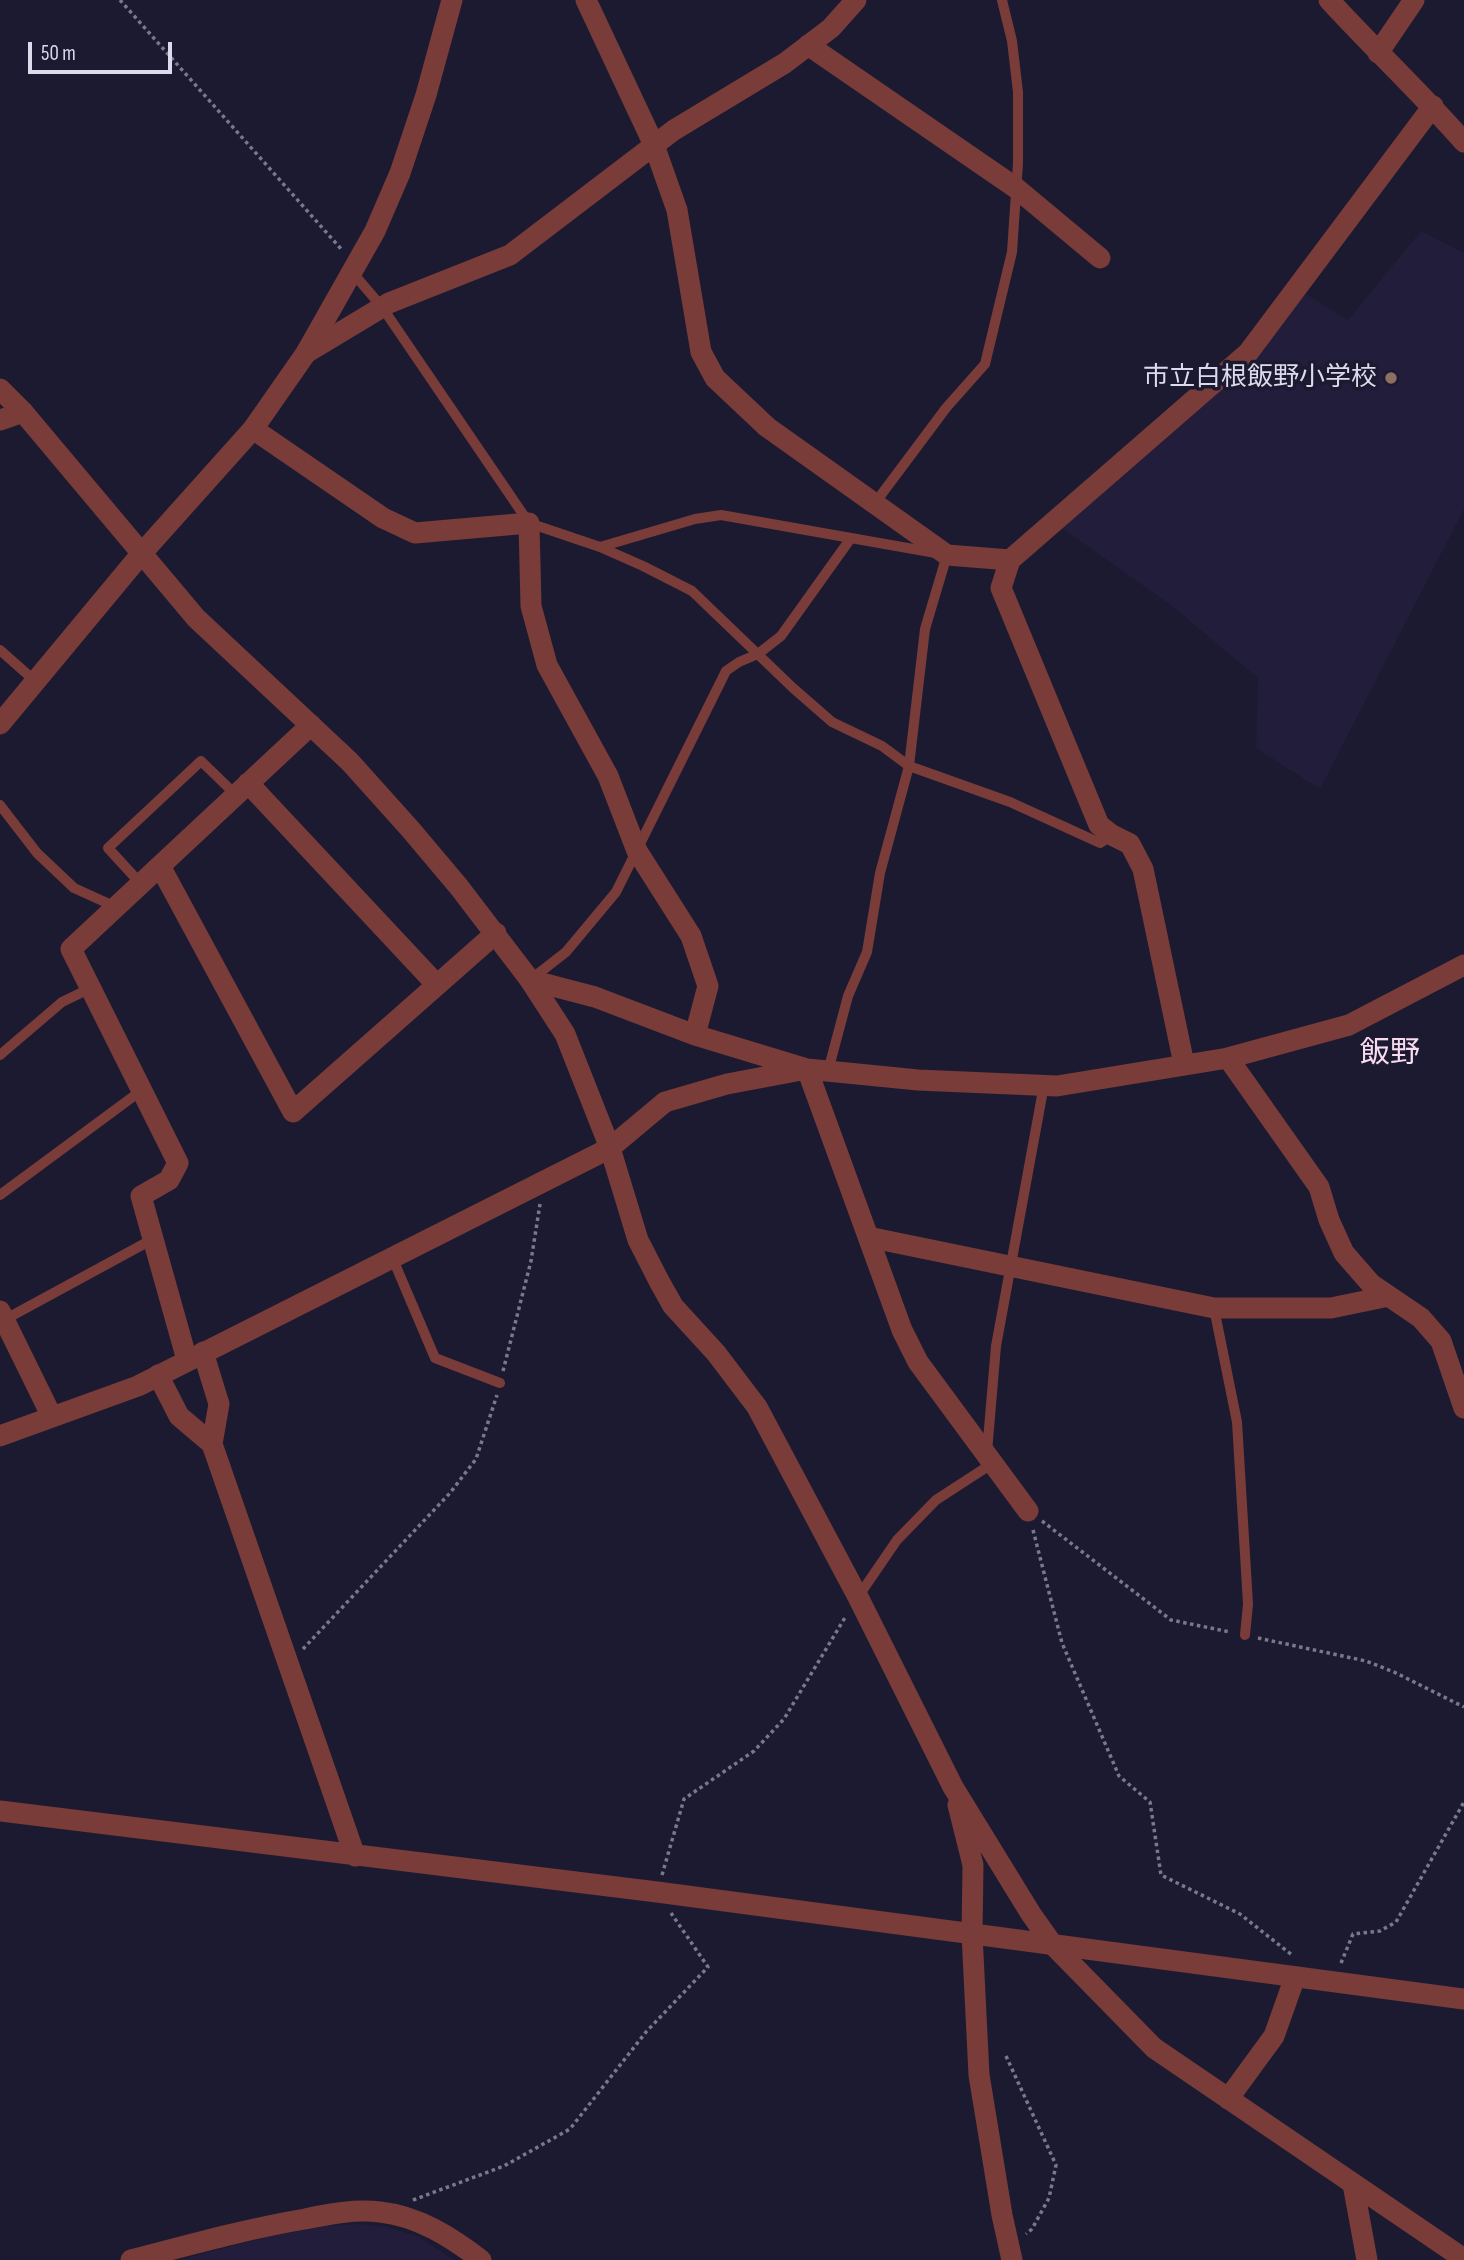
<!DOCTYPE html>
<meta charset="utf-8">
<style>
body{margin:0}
#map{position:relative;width:1464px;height:2260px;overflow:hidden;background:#1c1a31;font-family:"Sofia Sans Condensed",sans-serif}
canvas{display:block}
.scale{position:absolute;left:28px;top:42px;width:144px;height:32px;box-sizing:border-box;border:4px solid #dbdbeb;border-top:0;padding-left:9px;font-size:21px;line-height:24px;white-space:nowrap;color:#dbdbeb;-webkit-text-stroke:5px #1c1a31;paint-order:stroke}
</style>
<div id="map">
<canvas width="1464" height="2260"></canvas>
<div class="scale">50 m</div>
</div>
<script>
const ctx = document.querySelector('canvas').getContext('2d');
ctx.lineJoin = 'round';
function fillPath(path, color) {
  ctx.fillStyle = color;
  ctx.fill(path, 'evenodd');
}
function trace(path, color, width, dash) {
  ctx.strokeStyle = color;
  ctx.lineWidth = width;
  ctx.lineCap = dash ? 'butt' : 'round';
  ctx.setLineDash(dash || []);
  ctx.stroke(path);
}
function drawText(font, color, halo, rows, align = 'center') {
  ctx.font = font + ' "Sofia Sans Condensed","Noto Sans JP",sans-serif';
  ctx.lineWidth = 7;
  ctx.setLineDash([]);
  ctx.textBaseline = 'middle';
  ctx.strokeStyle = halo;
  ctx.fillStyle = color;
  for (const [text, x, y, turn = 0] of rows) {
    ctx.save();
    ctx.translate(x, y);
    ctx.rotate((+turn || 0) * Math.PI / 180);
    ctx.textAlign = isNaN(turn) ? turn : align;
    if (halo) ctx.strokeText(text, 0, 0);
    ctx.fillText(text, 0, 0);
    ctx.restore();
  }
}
fillPath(new Path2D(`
 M1421,231L1464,253V509L1320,789L1256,748L1258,678L1172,606L1062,528L1251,357L1306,294L1348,320Z
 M359,2224L388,2227L419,2237L454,2260H179L266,2237L327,2226Z`), '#211d3b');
trace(new Path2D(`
 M120,0L342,250
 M503,1371L531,1261L540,1204
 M1042,1521L1171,1620L1230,1632
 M1033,1530L1062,1643L1119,1776L1150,1802L1161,1875L1240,1914L1292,1955
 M1258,1638L1366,1661L1394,1672L1464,1707
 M303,1649L450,1493L476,1459L497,1395
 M662,1875L684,1799L754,1751L784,1719L846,1616
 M1341,1963L1353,1934L1380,1931L1396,1922L1464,1802
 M1006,2056L1056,2165L1049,2198L1032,2229L1026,2234
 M413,2200L504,2166L570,2129L646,2032L708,1967L671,1913`), '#79788c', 3.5, [3.5, 3.5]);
trace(new Path2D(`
 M352,272L382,307L529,523L600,547L643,566L692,591L793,688L832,722L882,746L909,766L1010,802L1100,843L1112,835
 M875,503L946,408L985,364L1012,252L1018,163V92L1012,41L1002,0
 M600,547L695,519L721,515L947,555L925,629L909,766L880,873L867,952L848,996L828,1071
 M0,650L35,681
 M0,805L37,853L74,888L116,907
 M141,884L108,848L201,761L236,795
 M530,980L566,952L616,892L726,671L739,662L758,654L781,636L851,538
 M0,1055L62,1002L91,988
 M0,1195L142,1090
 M392,1257L435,1358L500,1383
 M1214,1308L1237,1422L1248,1604L1245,1635
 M4,1320L153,1239
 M987,1452L996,1346L1044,1085
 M858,1597L897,1540L936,1500L993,1463`), '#793c39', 10);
trace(new Path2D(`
 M586,0L654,145L677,210L701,352L715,378L767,427L947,555L1010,560
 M808,45L1016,188L1100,258
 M1378,53L1414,0
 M306,353L389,303L510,255L674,130L785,63L831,28L856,0
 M0,420L23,412
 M253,429L383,518L415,533L529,523L531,606L547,665L608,776L637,851L691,936L708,986L695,1035
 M248,783L437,985
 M160,866L293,1112L496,933
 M530,980L595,997L695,1035L807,1069L902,1330L918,1362L1028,1511
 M1228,1058L1319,1187L1329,1220L1344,1253L1371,1284L1421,1318L1441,1341L1464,1408
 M1184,1064L1143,869L1130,844L1112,835L1099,825L1001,588L1010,560L1248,353L1433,106
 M868,1237L1214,1308H1331L1389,1296
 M0,1311L52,1417
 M187,1360L141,1196L169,1180L178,1163L71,949L311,725
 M0,1436L138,1386L610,1148L665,1102L727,1084L807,1069L918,1080L1057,1086L1228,1058L1349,1025L1464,965
 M1053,1945L1154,2048L1464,2259
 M1228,2099L1274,2036L1295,1977
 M1353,2184L1367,2260
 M131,2260C189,2245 246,2229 305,2219C329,2214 355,2209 380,2212C418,2216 451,2237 481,2260`), '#793c39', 21);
trace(new Path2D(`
 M1329,0C1373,48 1421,93 1464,142
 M0,389L23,412L196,618L350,762L411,830L459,887L530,980L565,1034L610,1148L638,1240L659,1281L673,1306L716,1353L757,1407L858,1597L953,1787L1031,1914L1053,1945
 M0,724L142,553L253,429L306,353L375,231L400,173L426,95L452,0
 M203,1352L219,1404L212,1444L355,1856
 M158,1375L179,1416L212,1444
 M958,1805L973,1865L972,1934L979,2075L1002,2215L1012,2260
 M0,1811L657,1892L1464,1999`), '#793c39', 21);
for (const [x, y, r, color] of [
 [1391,378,7,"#8d6e63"]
]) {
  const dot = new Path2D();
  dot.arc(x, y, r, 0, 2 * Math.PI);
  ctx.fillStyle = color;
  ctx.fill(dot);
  trace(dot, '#1c1a31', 2.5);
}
drawText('26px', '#dbdbeb', '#1c1a31', [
 ["市立白根飯野小学校",1377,378]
], 'right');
drawText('30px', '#f7dbef', '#1c1a31', [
 ["飯野",1390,1054]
]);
</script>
